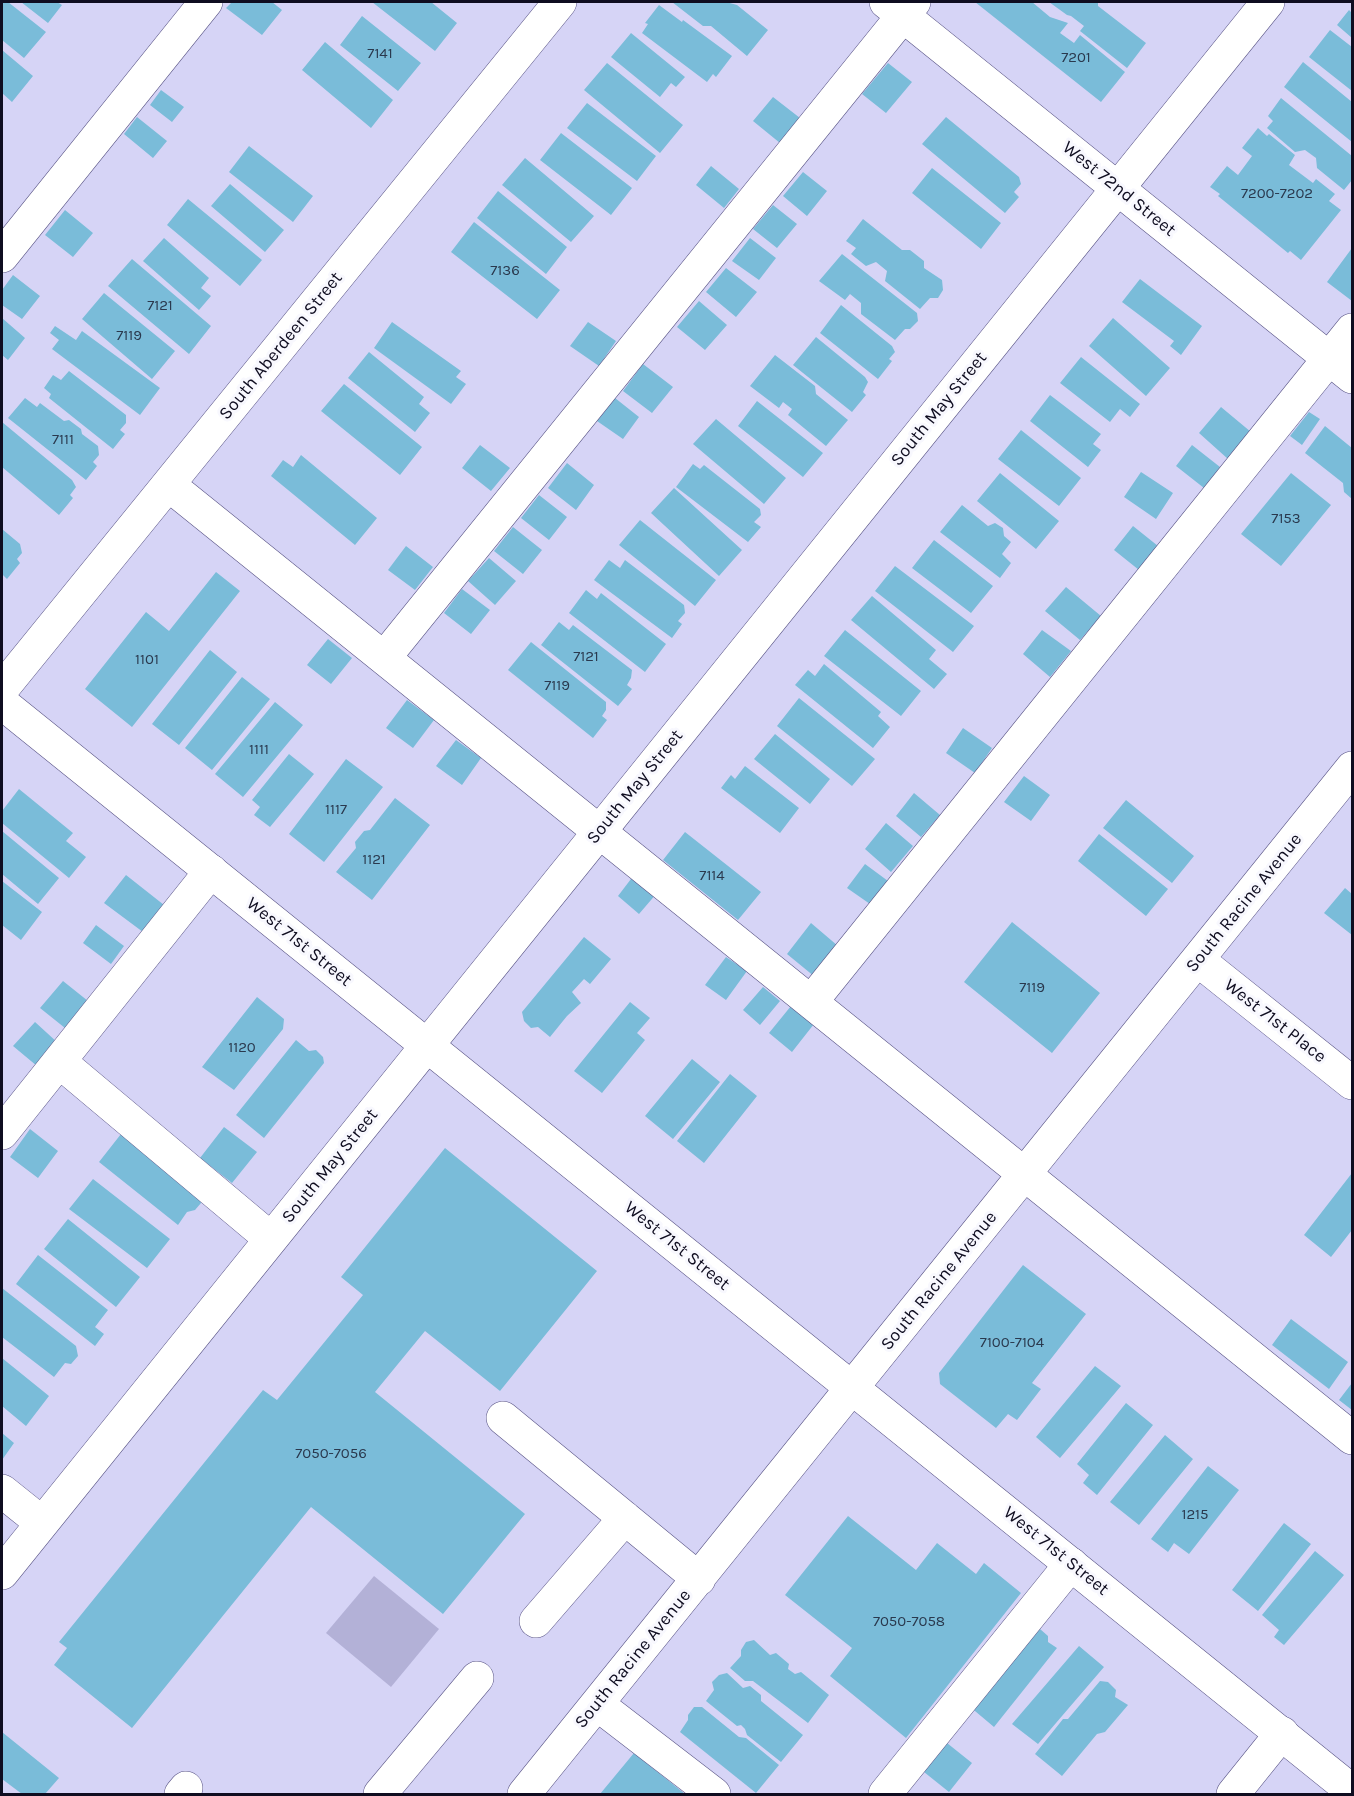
<!DOCTYPE html>
<style>
body{margin:0}
#map{position:relative;width:1354px;height:1796px;overflow:hidden;background:#d6d4f6;font-family:Karla,sans-serif}
canvas{display:block}
.frame{position:absolute;inset:0;border:3px solid #0f0d20;pointer-events:none}
</style>
<div id="map">
<canvas width="1354" height="1796"></canvas>
<div class="frame"></div>
</div>
<script>
const ctx = document.querySelector('canvas').getContext('2d');
ctx.lineJoin = 'round';
function fillPath(path, color) {
  ctx.fillStyle = color;
  ctx.fill(path, 'evenodd');
}
function trace(path, color, width, dash) {
  ctx.strokeStyle = color;
  ctx.lineWidth = width;
  ctx.lineCap = dash ? 'butt' : 'round';
  ctx.setLineDash(dash || []);
  ctx.stroke(path);
}
function drawText(font, color, halo, rows, align = 'center') {
  ctx.font = font + ' Karla,sans-serif';
  ctx.lineWidth = 6;
  ctx.setLineDash([]);
  ctx.textBaseline = 'middle';
  ctx.strokeStyle = halo;
  ctx.fillStyle = color;
  for (const [text, x, y, turn = 0] of rows) {
    ctx.save();
    ctx.translate(x, y);
    ctx.rotate((+turn || 0) * Math.PI / 180);
    ctx.textAlign = isNaN(turn) ? turn : align;
    if (halo) ctx.strokeText(text, 0, 0);
    ctx.fillText(text, 0, 0);
    ctx.restore();
  }
}
fillPath(new Path2D(`
 M374,1576L439,1629L391,1687L326,1633Z`), '#b3b1d7');
fillPath(new Path2D(`
 M2,2H8L46,32L24,58L2,40Z
 M21,2H57L62,5L48,23Z
 M232,2H272L282,10L262,35L226,8Z
 M372,2H431L457,23L435,51Z
 M672,2H726L737,5L768,30L747,56L711,26H703Z
 M975,2H1032L1050,17L1068,23L1060,33L1074,43L1080,35L1125,72L1101,102Z
 M1049,2H1098V6L1146,43L1127,68L1080,31L1084,26L1071,16L1067,15Z
 M659,5L682,22L683,20L732,56L716,77L713,74L707,82L642,33L648,24L645,23Z
 M1349,10L1352,13V38L1337,25Z
 M362,16L421,63L398,91L340,45Z
 M1330,30L1352,47V91L1309,57Z
 M631,33L685,77L676,87L671,83L660,97L611,57Z
 M325,42L393,100L371,128L302,70Z
 M2,50L33,76L12,102L2,93Z
 M1303,62L1352,102V142L1284,87Z
 M607,63L683,125L660,153L584,90Z
 M888,63L912,82L886,113L862,94Z
 M161,90L184,107L172,122L150,105Z
 M773,97L800,118L780,143L753,121Z
 M1281,98L1352,156V180L1344,190L1317,168L1316,158L1305,150L1295,152L1267,128L1273,121L1268,116Z
 M587,103L656,156L637,181L567,128Z
 M137,117L167,141L153,158L124,134Z
 M946,117L1019,177L1021,184L1014,192L1019,197L1005,213L922,144Z
 M1258,128L1267,136L1269,134L1295,155L1289,165L1313,183L1316,179L1335,194L1329,201L1341,210L1301,260L1290,251L1288,253L1218,196L1220,194L1210,187L1227,166L1238,175L1252,156L1242,148Z
 M561,133L632,188L611,215L540,160Z
 M249,146L313,196L293,222L229,172Z
 M525,158L594,216L571,242L502,185Z
 M711,166L739,189L724,208L696,185Z
 M932,168L1001,223L981,249L912,193Z
 M803,172L827,191L807,216L783,196Z
 M230,184L284,230L265,252L211,206Z
 M498,191L567,247L546,274L477,218Z
 M188,199L262,260L240,286L167,225Z
 M773,205L797,224L777,248L753,229Z
 M65,210L93,233L73,257L45,235Z
 M863,219L902,250H910L924,261V268L942,280L943,290L938,298H930L920,309L885,281L887,271L876,262L866,266L851,254L856,248L846,241Z
 M474,222L560,290L537,319L451,252Z
 M164,238L209,278L201,288L211,296L199,310L143,261Z
 M750,238L776,258L759,280L732,261Z
 M1352,248V301L1327,282Z
 M842,254L917,313L918,321L910,329H905L895,340L861,314V303L850,294L845,300L819,281Z
 M132,259L211,326L189,354L108,286Z
 M726,268L757,292L736,317L706,292Z
 M13,275L40,296L22,319L2,305V290Z
 M1140,279L1202,326L1181,355L1170,346L1174,341L1122,302Z
 M104,293L175,351L152,379L82,319Z
 M699,301L727,325L705,350L677,327Z
 M841,305L892,346L895,352L889,359L892,361L878,379L820,333Z
 M2,318L25,338L8,360L2,355Z
 M1113,318L1170,368L1146,396L1089,346Z
 M392,322L461,371L456,377L466,384L451,404L374,348Z
 M588,322L616,341L599,366L570,346Z
 M55,326L76,340L82,331L160,388L140,415L52,349L59,340L50,333Z
 M816,337L865,377L868,382L863,392L866,395L852,412L793,365Z
 M369,352L424,397L419,404L430,413L415,432L348,378Z
 M775,355L815,386L816,394L848,420L826,446L788,415L792,409L783,402L779,408L750,386Z
 M1081,357L1140,404L1130,417L1120,409L1110,422L1060,383Z
 M643,364L673,387L652,413L623,391Z
 M69,371L126,415V423L120,430L125,434L113,449L49,398L51,394L44,388L53,375L61,380Z
 M344,384L422,447L400,475L321,411Z
 M1050,395L1101,434L1093,444L1101,450L1088,467L1030,421Z
 M25,398L37,407L40,403L64,421L69,420L81,429L82,434L98,446L99,455L93,462L97,466L86,480L8,418Z
 M615,398L639,417L623,439L597,421Z
 M757,401L823,453L803,477L738,426Z
 M1221,407L1251,432L1228,459L1199,433Z
 M1309,412L1320,419L1302,445L1290,436Z
 M716,419L786,478L764,504L693,444Z
 M2,422L72,480L76,487L70,495L73,498L59,515L2,467Z
 M1325,426L1352,448V499L1344,492L1343,483L1305,453Z
 M1021,430L1081,478L1059,506L998,459Z
 M480,445L510,468L491,491L462,468Z
 M1192,445L1220,467L1204,488L1176,466Z
 M301,455L377,518L355,545L271,476L283,460L293,467Z
 M567,463L594,485L576,510L548,488Z
 M693,464L700,469L704,465L760,509L761,515L754,522L761,527L748,542L676,487Z
 M1141,472L1173,493L1156,519L1124,497Z
 M1000,473L1059,521L1036,549L977,501Z
 M1291,473L1331,505L1281,566L1241,534Z
 M674,488L742,550L719,576L651,513Z
 M539,495L567,517L549,540L521,518Z
 M962,505L988,526L995,523L1003,528L1004,536L1011,542L1002,554L1011,563L1000,578L940,532Z
 M640,520L716,580L695,606L619,545Z
 M1133,526L1158,546L1139,570L1114,550Z
 M513,527L542,550L523,574L494,551Z
 M2,529L20,544L22,553L17,559L20,563L7,579L2,574Z
 M934,540L993,586L971,613L912,568Z
 M406,546L433,567L415,590L388,570Z
 M489,558L516,581L495,605L468,581Z
 M609,560L620,568L625,560L684,605L685,613L678,621L682,624L672,638L594,580Z
 M895,566L974,626L953,652L875,591Z
 M216,572L240,591L132,727L85,689L146,612L169,631Z
 M1066,587L1101,616L1080,640L1045,611Z
 M462,589L490,610L471,634L444,613Z
 M586,590L597,599L601,593L666,644L645,672L569,613Z
 M872,596L936,650L929,659L947,674L934,689L851,620Z
 M559,622L569,630L573,625L632,670L631,678L627,685L632,689L618,706L541,645Z
 M845,630L921,691L901,716L824,656Z
 M1042,630L1071,651L1050,677L1023,654Z
 M328,639L352,658L331,684L307,665Z
 M531,642L606,702V710L602,716L607,720L593,738L508,670Z
 M210,650L237,672L179,745L152,724Z
 M824,664L881,712L878,716L890,727L873,748L795,685L808,670L815,676Z
 M242,677L270,699L212,770L185,748Z
 M799,698L875,759L852,786L777,726Z
 M407,700L434,720L413,748L386,728Z
 M275,702L303,725L243,797L215,774Z
 M963,728L992,748L975,773L946,753Z
 M775,734L830,779L810,804L754,759Z
 M456,740L481,758L462,785L436,766Z
 M289,754L314,774L270,827L254,815L260,807L252,800Z
 M346,759L383,787L324,862L289,834Z
 M745,766L799,808L780,833L721,788L731,775L735,779Z
 M1024,776L1050,795L1031,821L1004,802Z
 M19,789L73,833L66,841L86,857L69,878L2,823V811Z
 M914,793L940,815L921,837L896,816Z
 M395,798L430,825L372,900L336,872L356,848L355,842L364,831L370,830Z
 M1126,800L1194,856L1172,883L1103,828Z
 M886,823L913,846L891,872L865,849Z
 M2,831L59,878L38,904L2,874Z
 M685,832L761,892L738,920L663,860Z
 M1099,834L1168,889L1146,916L1078,861Z
 M865,864L888,881L870,904L847,888Z
 M126,875L164,905L143,932L104,903Z
 M634,875L657,893L639,914L618,896Z
 M2,881L42,912L21,940L2,925Z
 M1345,888L1352,894V935L1324,913Z
 M1012,922L1100,993L1052,1053L964,982Z
 M811,923L838,946L815,977L787,954Z
 M96,925L124,946L111,964L83,943Z
 M584,937L611,959L590,984L584,979L572,992L581,1003L567,1016L550,1037L538,1027L531,1028L524,1021L522,1012Z
 M726,957L747,971L726,1000L705,985Z
 M63,981L88,1001L65,1028L40,1008Z
 M763,987L780,1001L760,1025L743,1010Z
 M257,997L284,1019L283,1029L234,1090L202,1067Z
 M630,1002L650,1018L637,1033L645,1040L602,1093L574,1071Z
 M791,1006L814,1024L792,1052L769,1033Z
 M35,1022L58,1043L37,1066L13,1046Z
 M296,1040L309,1051L316,1050L323,1057L324,1063L264,1138L236,1115Z
 M692,1059L720,1082L673,1139L645,1116Z
 M730,1074L757,1096L704,1163L677,1141Z
 M224,1127L257,1152L232,1183L200,1158Z
 M30,1129L58,1151L38,1178L10,1157Z
 M121,1134L199,1194L201,1203L195,1210L187,1212L178,1225L99,1162Z
 M445,1148L597,1271L500,1391L425,1331L375,1392L525,1514L443,1614L311,1507L132,1728L54,1665L67,1648L59,1642L263,1390L277,1400L363,1295L341,1277Z
 M1352,1173V1230L1331,1257L1304,1235Z
 M93,1179L170,1239L147,1268L69,1209Z
 M68,1219L140,1277L116,1307L44,1249Z
 M38,1255L108,1310L95,1327L104,1334L95,1346L16,1284Z
 M1023,1265L1086,1314L1032,1383L1041,1389L1017,1420L1008,1414L996,1428L940,1384L939,1373Z
 M2,1288L76,1346L78,1356L71,1364L65,1363L54,1377L2,1337Z
 M1291,1319L1348,1362L1329,1389L1272,1345Z
 M2,1358L49,1396L26,1426L2,1406Z
 M1095,1366L1121,1386L1060,1458L1036,1437Z
 M1352,1383V1410L1339,1400Z
 M1126,1403L1153,1425L1097,1495L1083,1483L1089,1475L1077,1464Z
 M2,1433L14,1443L2,1460Z
 M1165,1435L1193,1459L1139,1525L1110,1502Z
 M1208,1466L1239,1490L1189,1554L1174,1543L1168,1552L1151,1539Z
 M848,1516L916,1570L937,1543L976,1574L984,1563L1021,1593L906,1738L830,1676L852,1648L785,1595Z
 M1284,1523L1311,1544L1258,1611L1232,1590Z
 M1315,1551L1344,1575L1284,1645L1274,1637L1279,1630L1262,1615Z
 M1040,1629L1048,1636V1642L1057,1648L994,1727L969,1706Z
 M754,1640L770,1655L776,1653L789,1664L788,1669L795,1674L801,1672L829,1695L808,1723L753,1681H745L730,1668L741,1656V1650L746,1642Z
 M1079,1646L1104,1667L1038,1744L1012,1724Z
 M727,1673L743,1688L750,1686L761,1695V1701L803,1735L781,1762L747,1735L745,1729L741,1725L737,1726L706,1701L714,1690L712,1682L719,1675Z
 M1100,1681L1108,1682L1116,1690L1115,1697L1128,1705L1105,1732L1097,1734L1062,1776L1035,1754L1063,1719H1068Z
 M694,1707H702L739,1737L746,1738L779,1765L756,1793L680,1732L688,1720V1715Z
 M2,1732L59,1778L45,1794H22L2,1779Z
 M942,1739L972,1763L949,1792L919,1768Z
 M634,1753L685,1794H600Z`), '#7abcd9');
const minor = new Path2D(`
 M886,2L1352,377
 M2,256L206,2
 M169,485L1352,1438
 M384,658L914,2
 M2,689L560,2
 M1198,960L1352,1083
 M811,1002L1352,330
 M60,1062L271,1239
 M2,1133L211,871
 M503,1418L699,1579
 M2,1491L42,1523
 M2,1573L1268,2
 M536,1621L625,1518
 M597,1704L714,1794
 M181,1794L186,1788
 M380,1794L477,1678
 M524,1794L1352,768
 M885,1794L1071,1564
 M1233,1794L1282,1733`);
const major = new Path2D(`
 M2,703L1352,1791`);
trace(minor, '#5a5586', 34);
trace(major, '#5a5586', 34);
trace(minor, '#fff', 33);
trace(major, '#fff', 33);
drawText('15px', '#2a394e', null, [
 ["7141",380,54],
 ["7201",1076,58],
 ["7200-7202",1277,194],
 ["7136",505,271],
 ["7121",160,306],
 ["7119",129,336],
 ["7111",63,440],
 ["7153",1286,519],
 ["7121",586,657],
 ["1101",147,660],
 ["7119",557,686],
 ["1111",259,750],
 ["1117",336,810],
 ["1121",374,860],
 ["7114",712,876],
 ["7119",1032,988],
 ["1120",242,1048],
 ["7100-7104",1012,1343],
 ["7050-7056",331,1454],
 ["1215",1195,1515],
 ["7050-7058",909,1622]
]);
drawText('18px', '#0f0d20', '#f8f8fe', [
 ["West 72nd Street",1119,189,39],
 ["South Aberdeen Street",281,346,-51],
 ["South May Street",939,409,-51],
 ["South May Street",635,787,-51],
 ["South Racine Avenue",1244,903,-51],
 ["West 71st Street",299,942,39],
 ["West 71st Place",1275,1021,38],
 ["South May Street",330,1166,-51],
 ["West 71st Street",677,1246,39],
 ["South Racine Avenue",939,1281,-51],
 ["West 71st Street",1056,1551,39],
 ["South Racine Avenue",633,1659,-51]
]);
</script>
